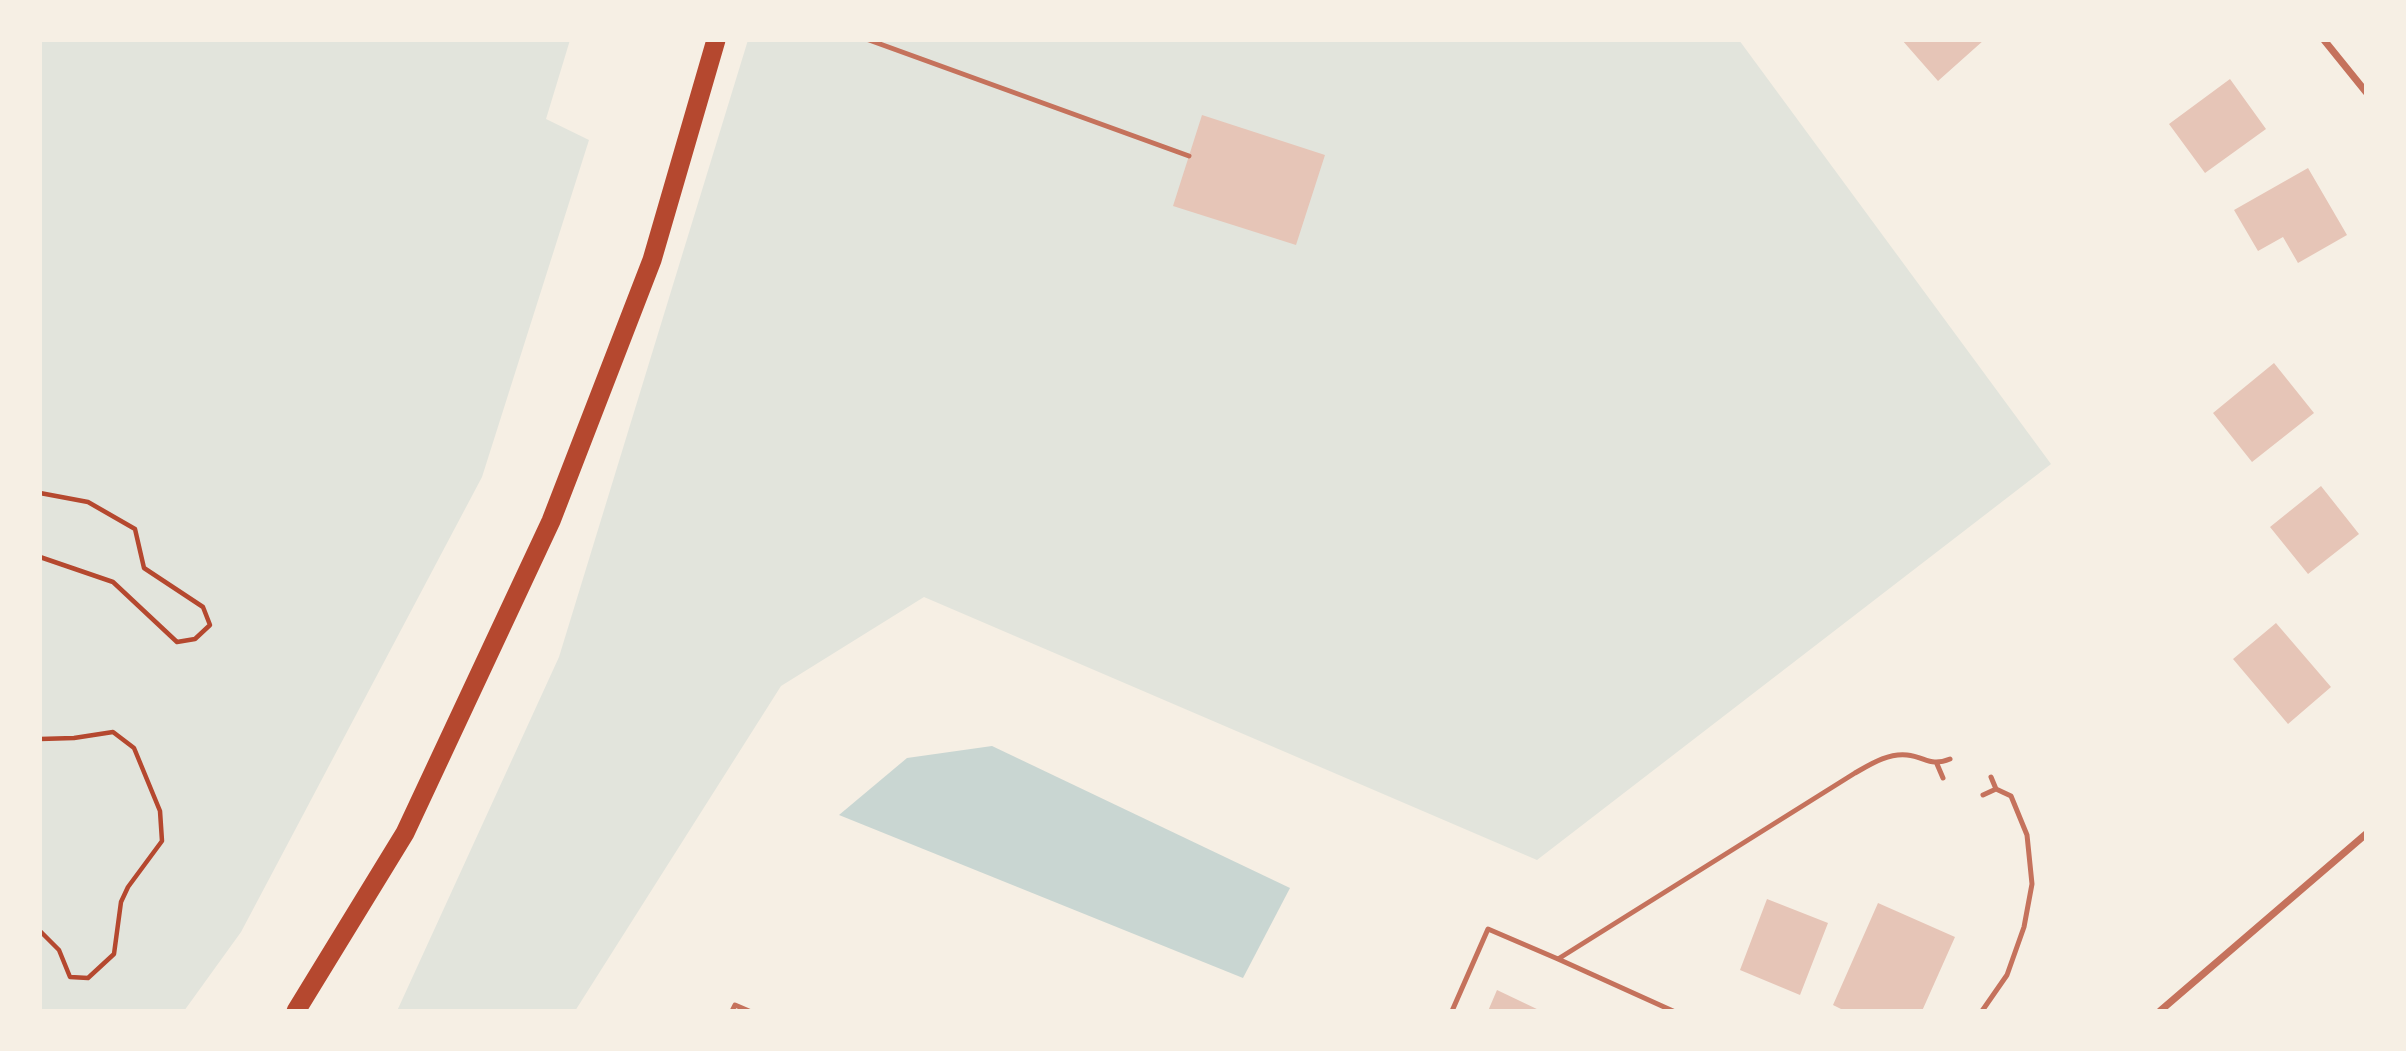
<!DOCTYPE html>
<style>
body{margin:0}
#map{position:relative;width:2406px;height:1051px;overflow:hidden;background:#f6efe4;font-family:"Sofia Sans Condensed",sans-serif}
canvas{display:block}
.frame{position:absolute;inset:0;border:42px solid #f6efe4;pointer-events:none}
</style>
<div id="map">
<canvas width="2406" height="1051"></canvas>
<div class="frame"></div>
</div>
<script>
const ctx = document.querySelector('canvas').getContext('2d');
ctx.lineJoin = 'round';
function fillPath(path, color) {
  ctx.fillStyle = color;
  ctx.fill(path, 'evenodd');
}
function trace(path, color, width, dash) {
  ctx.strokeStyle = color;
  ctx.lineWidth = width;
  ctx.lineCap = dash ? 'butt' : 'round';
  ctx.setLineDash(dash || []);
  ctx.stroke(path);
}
fillPath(new Path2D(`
 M40,40H570L546,119L589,140L482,477L241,932L184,1011H40Z
 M748,40H1739L2051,464L1537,860L924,597L781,686L575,1011H397L559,657Z`), '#e2e4dc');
fillPath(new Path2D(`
 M992,746L1290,888L1243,978L839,815L907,758Z`), '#c9d6d2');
fillPath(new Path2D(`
 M1902,40H1984L1938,81Z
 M2230,79L2266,129L2205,173L2169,124Z
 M1202,115L1325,155L1296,245L1173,206Z
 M2308,168L2347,235L2298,263L2283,237L2258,251L2234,210Z
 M2274,363L2314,413L2252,462L2213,413Z
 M2321,486L2359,534L2308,574L2270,527Z
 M2276,623L2331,687L2288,724L2233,659Z
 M1767,899L1828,923L1800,995L1740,970Z
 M1878,903L1955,937L1922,1011H1845L1833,1005Z
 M1497,990L1541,1011H1488Z`), '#e6c5b7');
trace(new Path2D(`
 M40,493L88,502L135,529L144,568L203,607L210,625L195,639L177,642L113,582L40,557
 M40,739L74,738L113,732L134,748L160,811L162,841L128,887L121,902L114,954L88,978L70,977L59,950L40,931`), '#b5482f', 4.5);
trace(new Path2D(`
 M869,40L1189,156
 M1937,764L1943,778
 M1983,795L1996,789
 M1558,959L1673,1011
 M732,1011L735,1005L749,1011
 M1452,1011L1488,929L1558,959L1855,773C1871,764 1888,753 1907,755C1926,757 1930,767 1950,759
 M1982,1011L2007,975L2024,927L2032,884L2027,835L2011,796L1996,789L1991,777`), '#c5725c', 5);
trace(new Path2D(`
 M2324,40L2366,92
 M2160,1011L2366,834`), '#c5725c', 7);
trace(new Path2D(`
 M296,1011L405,833L551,521L652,260L716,40`), '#b5482f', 19);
</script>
